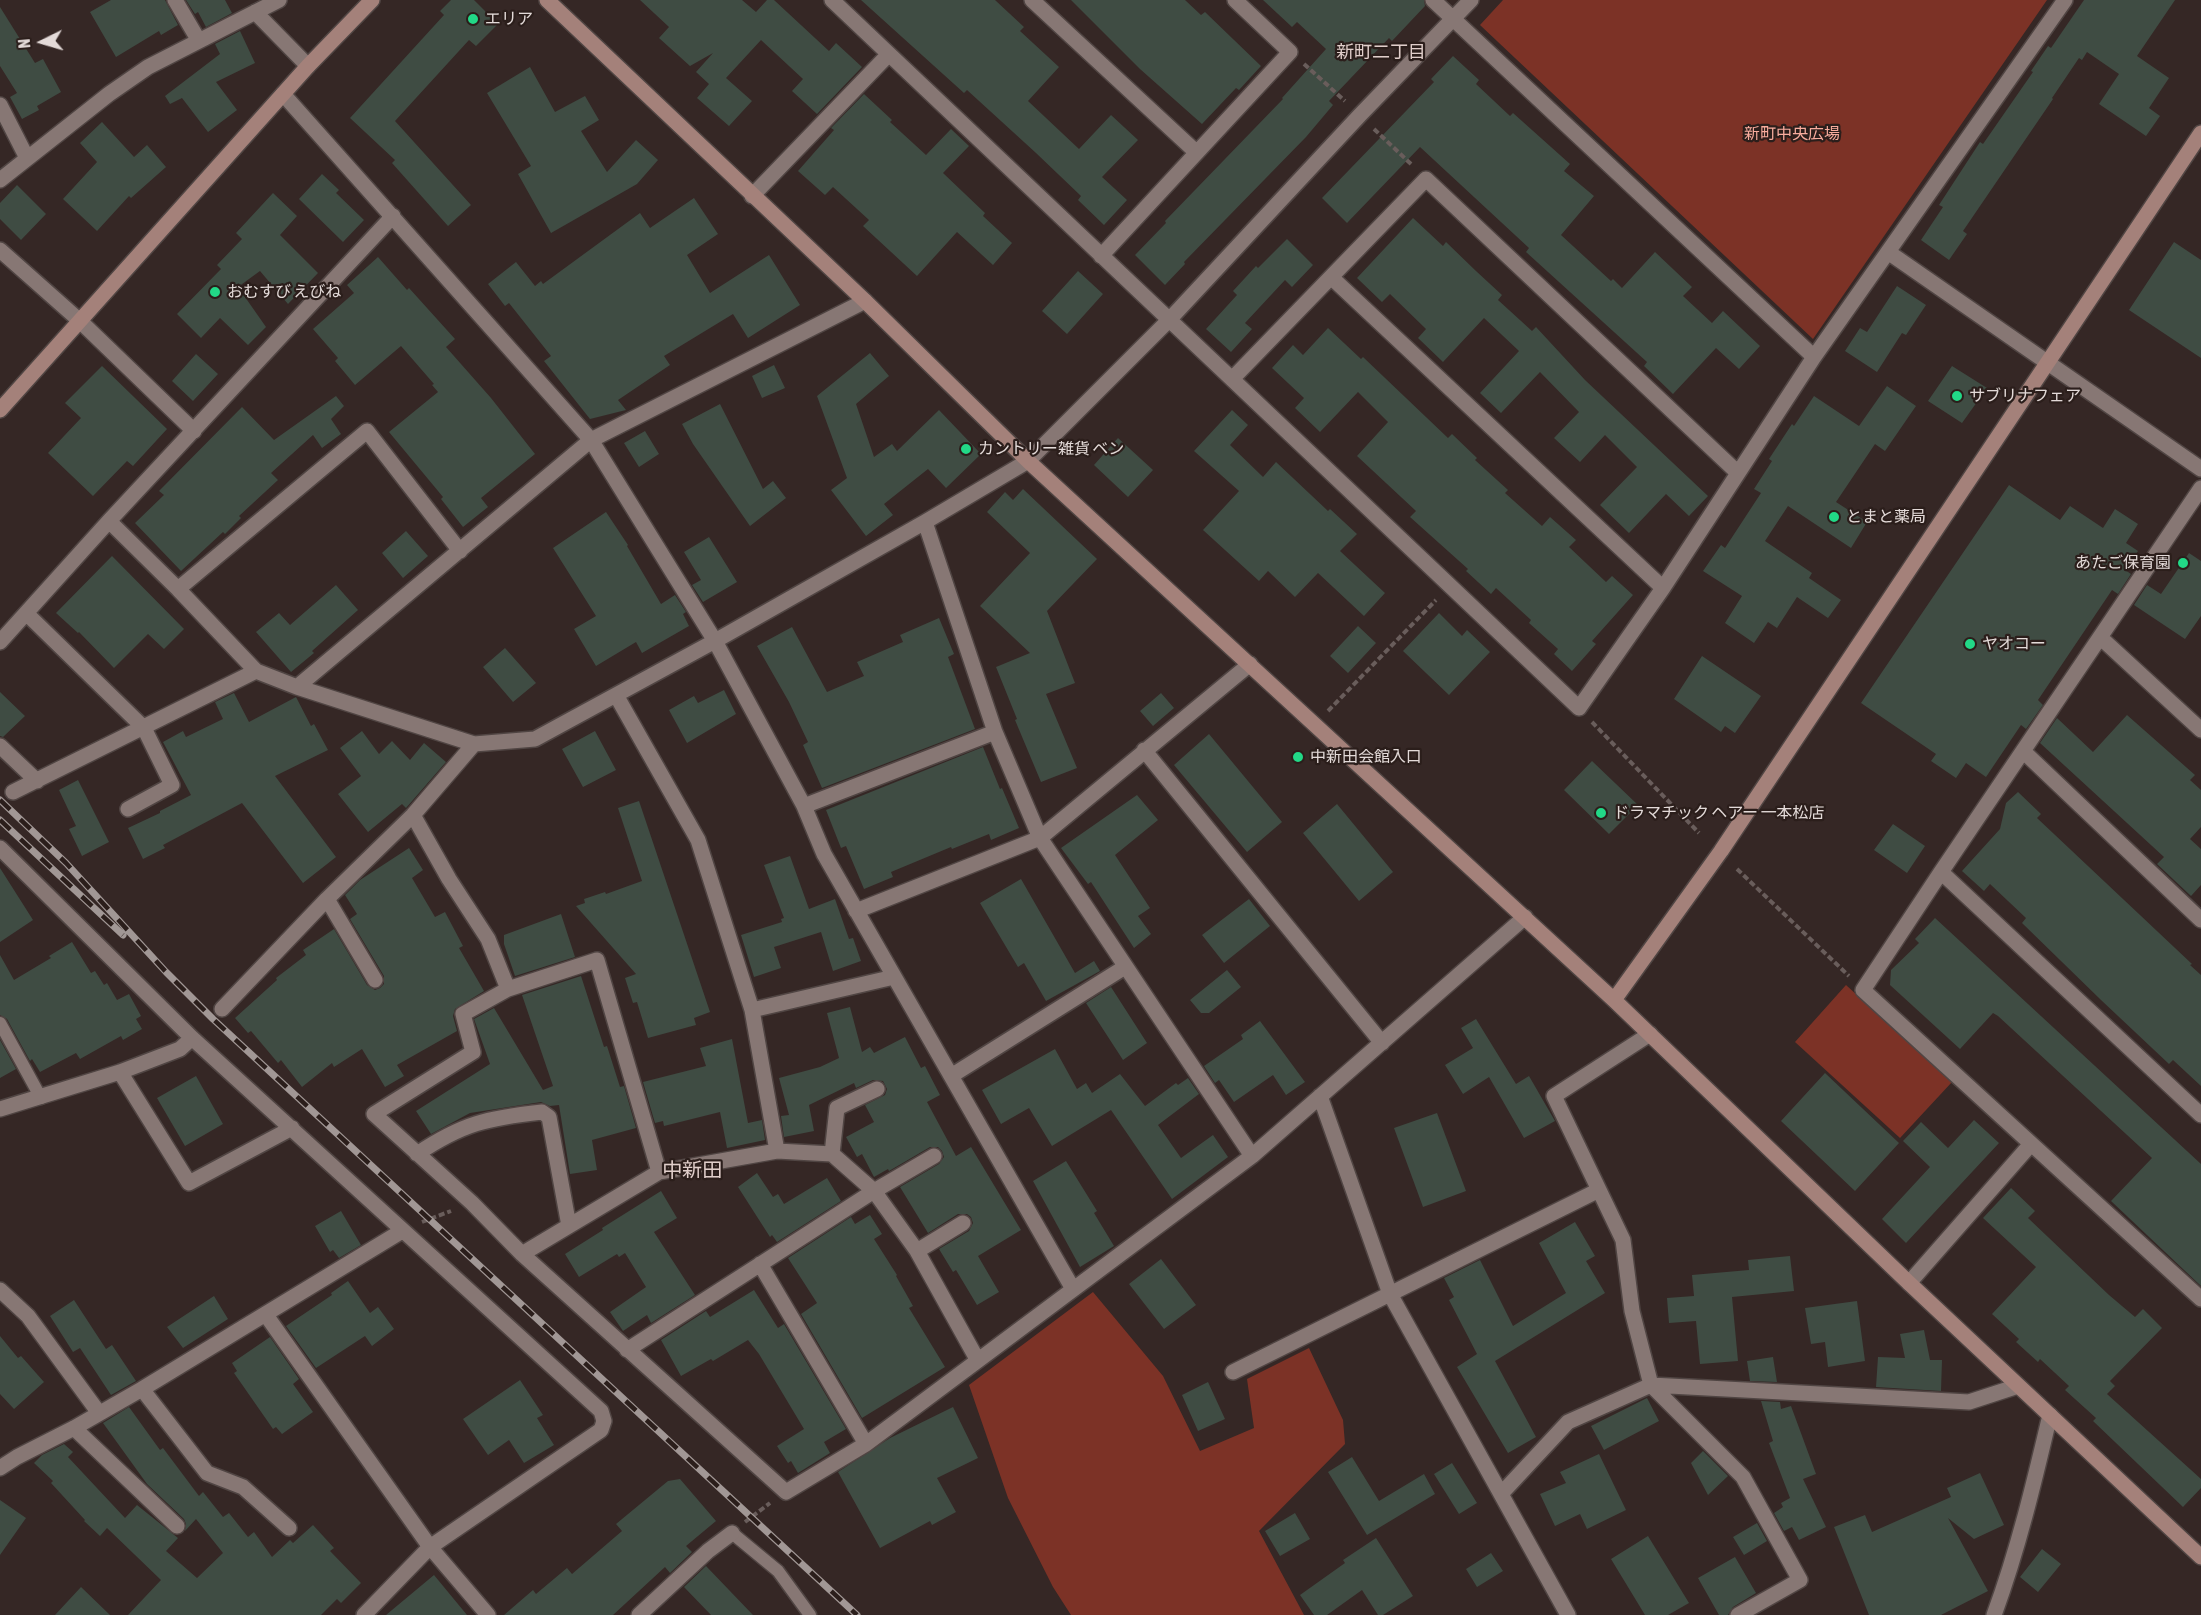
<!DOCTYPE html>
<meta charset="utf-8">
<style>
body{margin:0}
#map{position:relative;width:2201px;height:1615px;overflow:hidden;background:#352725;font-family:"Asap Condensed",sans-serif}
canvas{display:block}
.north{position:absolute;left:12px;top:12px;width:60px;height:60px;-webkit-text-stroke:4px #2b1e1b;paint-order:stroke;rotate:265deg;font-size:16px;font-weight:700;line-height:24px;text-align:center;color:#e3dad8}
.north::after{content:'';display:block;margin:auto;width:21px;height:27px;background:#e3dad8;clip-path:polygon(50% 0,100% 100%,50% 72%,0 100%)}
</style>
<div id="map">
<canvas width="2201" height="1615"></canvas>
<div class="north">N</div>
</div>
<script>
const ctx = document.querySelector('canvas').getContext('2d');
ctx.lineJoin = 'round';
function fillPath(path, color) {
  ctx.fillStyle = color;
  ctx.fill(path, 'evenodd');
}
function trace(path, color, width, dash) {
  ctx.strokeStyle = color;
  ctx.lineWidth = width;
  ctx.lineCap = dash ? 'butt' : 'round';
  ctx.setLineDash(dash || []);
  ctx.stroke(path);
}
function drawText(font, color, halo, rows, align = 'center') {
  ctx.font = font + ' "Asap Condensed","Noto Sans JP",sans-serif';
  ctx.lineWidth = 4.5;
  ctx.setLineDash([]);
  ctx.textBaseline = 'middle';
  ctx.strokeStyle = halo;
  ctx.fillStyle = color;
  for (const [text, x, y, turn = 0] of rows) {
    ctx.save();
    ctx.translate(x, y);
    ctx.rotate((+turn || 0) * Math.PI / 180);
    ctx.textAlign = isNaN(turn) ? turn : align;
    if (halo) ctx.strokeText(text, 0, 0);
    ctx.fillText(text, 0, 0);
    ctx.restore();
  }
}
fillPath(new Path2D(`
 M1503,0H2047L1813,339L1480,25Z
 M1846,985L1952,1082L1900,1138L1795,1042Z
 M1093,1292L1163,1376L1200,1451L1254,1428L1247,1379L1309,1348L1343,1420L1345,1444L1259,1531L1304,1615H1071L1053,1587L1008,1498L969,1385Z`), '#7c3226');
fillPath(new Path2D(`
 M111,0H165L178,25L161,35L159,31L116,57L90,12Z
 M186,0H225L232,13L206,27L198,12L195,14Z
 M451,0H474L498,24L476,46L469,40L395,121L471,205L448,226L392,163L395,160L350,118L444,15L440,11Z
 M640,0H742L756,12L767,0H774L829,51L836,43L862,67L817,114L792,91L803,79L761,40L726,78L752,101L729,126L697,98L709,84L696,72L713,53L690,66L659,38L669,27Z
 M861,0H995L1024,27L1020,31L1059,67L1028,101L1079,149L1111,115L1138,140L1102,177L1127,200L1104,225L1078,200L1081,196L1036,153L967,90L964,93Z
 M1071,0H1185L1201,15L1205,12L1261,66L1239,90L1236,88L1202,124L1140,69Z
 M1263,0H1424L1425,6L1392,41L1389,38L1329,101L1333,105L1306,137L1184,262L1185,264L1165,285L1135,255L1166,223L1165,221L1283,99L1282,98L1326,49L1297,22L1292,27Z
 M2084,0H2175L2137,56L2169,78L2149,108L2160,116L2146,136L2099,104L2119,74L2087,52L2082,60L2079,58L2052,98L2053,99L1963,231L1967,234L1949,260L1921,240L1943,207L1939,205L1980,142L1983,144L2033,72L2031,71L2048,46L2051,48Z
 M0,7L35,63L43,59L61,92L37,106L39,110L22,119L10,97L17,93L0,66Z
 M240,31L255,63L216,82L237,110L208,132L182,98L170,104L165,96L220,54L215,44Z
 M1453,56L1479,80L1476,84L1510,116L1513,113L1570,164L1564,171L1594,196L1561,235L1611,281L1613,279L1622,288L1655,252L1692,287L1683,296L1712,323L1723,311L1760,346L1739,369L1716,348L1673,394L1644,366L1647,362L1526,252L1529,248L1420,147L1347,223L1322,198L1434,82L1431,79Z
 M530,67L555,112L585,96L599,120L581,131L607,172L636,140L658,160L637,184L551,233L518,174L531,166L487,93Z
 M864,94L892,120L890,122L926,155L951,129L969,146L943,173L985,213L983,216L1012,243L993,265L957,232L917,276L863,226L869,220L833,187L825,195L798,171L834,130L831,128Z
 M102,122L134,157L147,145L166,167L131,198L129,196L97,231L63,199L97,162L80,143Z
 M322,174L339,190L336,193L364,220L343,242L299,199Z
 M17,185L46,214L21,240L0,219V203Z
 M273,193L297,216L280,235L318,273L288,304L260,271L238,287L266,327L248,345L220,318L201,338L177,314L221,269L217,265L242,239L236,233Z
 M694,198L718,234L687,255L710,293L769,255L800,305L748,338L733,314L664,356L670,365L618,400L626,410L590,419L544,361L551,356L509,303L505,306L488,284L516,262L535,286L541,281L543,284L640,213L650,228Z
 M1413,218L1443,246L1446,242L1476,271L1502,295L1498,300L1532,331L1536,327L1585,380L1708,496L1689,516L1666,494L1629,533L1600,505L1637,467L1605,435L1580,462L1554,438L1579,412L1540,372L1501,413L1480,393L1519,351L1484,318L1443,362L1418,338L1426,329L1390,294L1382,302L1357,278Z
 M1287,239L1313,265L1292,287L1285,280L1245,323L1252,329L1231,352L1206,329L1237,295L1233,291L1256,266L1258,268Z
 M2174,242L2201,260V358L2129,310Z
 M378,257L407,290L409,288L455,339L446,347L491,398L535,454L481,498L488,507L463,527L441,499L443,497L389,432L438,392L432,385L434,384L401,346L355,385L335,361L338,358L313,329L354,293L347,285Z
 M1078,271L1103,294L1067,334L1042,311Z
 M1897,286L1926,305L1906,335L1902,333L1877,372L1845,351L1860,328L1867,332Z
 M1328,328L1361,359L1363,357L1448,438L1452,434L1477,458L1475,460L1508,490L1505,493L1542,526L1550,517L1576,540L1569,547L1606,582L1612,576L1633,595L1592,641L1596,644L1572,671L1554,654L1558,649L1529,623L1531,620L1496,588L1491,594L1466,571L1468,569L1410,517L1416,511L1357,456L1388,422L1358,392L1320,432L1295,408L1304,398L1272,368L1293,345L1303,355Z
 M870,353L889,376L856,404L874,457L892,444L897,451L939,410L981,454L946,488L928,469L884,504L893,515L866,536L831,490L847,478L817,396Z
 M196,354L218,374L193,401L172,381Z
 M774,365L785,388L762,398L752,376Z
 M102,366L167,429L133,466L127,461L93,496L48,453L81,418L65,403Z
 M1952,366L1987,388L1962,423L1928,401Z
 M1887,386L1916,406L1885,451L1875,444L1836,502L1867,522L1851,548L1788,506L1765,541L1812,573L1809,578L1841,600L1828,618L1797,597L1777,628L1768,622L1754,643L1725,623L1742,596L1703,571L1721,545L1725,548L1761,493L1754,489L1772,461L1769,459L1792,424L1794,426L1814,396L1859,426Z
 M336,396L344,406L331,419L341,434L322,448L313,435L271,473L278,480L239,516L241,518L225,534L223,532L181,571L135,523L164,495L159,491L242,407L274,440Z
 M720,404L763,489L773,481L786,498L750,526L693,444L682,424Z
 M1232,410L1248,425L1230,445L1263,477L1276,462L1328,511L1330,509L1357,534L1340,551L1385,593L1364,616L1318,573L1295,597L1268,571L1259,581L1203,530L1239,491L1194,451Z
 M645,431L659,454L639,467L624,443Z
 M1118,438L1153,470L1128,497L1094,465Z
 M2009,485L2060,520L2070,506L2103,528L2115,509L2138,524L2126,543L2138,551L2125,570L2131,574L2118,594L2112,590L2038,700L2043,705L2026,729L2021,725L1986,777L1966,763L1956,778L1931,761L1936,754L1861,703Z
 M1023,489L1097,559L1047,611L1075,683L1046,694L1077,768L1041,782L1015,720L1017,719L996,667L1030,653L980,606L1030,553L987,512L1005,492L1013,500Z
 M606,512L628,545L627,546L661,604L675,595L686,612L683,614L689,626L642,653L636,642L596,666L574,629L596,616L553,548Z
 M406,531L428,556L403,578L382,553Z
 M709,537L737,582L703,602L692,585L701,580L684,552Z
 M2189,553L2201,561V616L2185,639L2134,605L2147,585L2161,594Z
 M112,556L184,629L164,649L148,634L114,668L79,632L78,633L56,613Z
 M336,585L358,610L312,651L314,653L291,672L256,632L279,613L290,625Z
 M1439,613L1462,636L1467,630L1490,652L1449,695L1403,651Z
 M939,618L954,654L948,657L975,729L822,788L803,745L808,742L789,702L757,646L792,627L827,692L864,676L857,662L903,642L900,635Z
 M1358,626L1376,643L1348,673L1330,656Z
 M505,648L536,683L513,702L483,667Z
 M1702,656L1761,696L1735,733L1725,726L1721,732L1674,699Z
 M724,690L736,714L687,743L669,710L694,696L698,703Z
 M0,692L25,716L3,737L0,736Z
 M234,693L249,722L296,697L311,726L314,724L328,750L275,776L336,857L303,883L242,803L163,845L165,848L143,859L128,828L160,813V811L191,795L163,742L183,731L186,737L223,719L215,702Z
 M1161,693L1174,708L1153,726L1140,711Z
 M2127,715L2195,775L2190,780L2201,790V827L2190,839L2201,849V885L2191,896L2157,864L2164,857L2040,743L2057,718L2093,752Z
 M362,731L379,754L392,741L410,760L424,743L446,762L406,808L402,804L368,832L338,794L361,776L340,748Z
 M595,731L616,770L583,787L562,749Z
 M1209,734L1282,822L1247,852L1174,765Z
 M983,747L1000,789L1002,788L1019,828L991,840L989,834L952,849L951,847L891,872L893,877L864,889L846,846L841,848L826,810Z
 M1592,761L1638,805L1609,834L1564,790Z
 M78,780L109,842L82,856L69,829L76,826L59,790Z
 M2018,792L2041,814L2037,818L2192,964L2190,965L2201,975V1086L2173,1060L2169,1064L2101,1000L2022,923L2026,918L1990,884L1984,891L1962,871L2000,829L2006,803Z
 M1137,795L1158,820L1115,855L1150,908L1138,916L1151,934L1134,948L1091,882L1088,884L1061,848Z
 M639,801L710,1012L694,1018L696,1025L648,1038L637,1002L633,1003L625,978L636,974L576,906L585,903L584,899L605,892L606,894L642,881L618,808Z
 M1337,804L1393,872L1359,901L1303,833Z
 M1893,824L1925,846L1907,873L1874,850Z
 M409,848L423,870L412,878L435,917L445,912L463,946L459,948L484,991L455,1009L453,1016L457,1031L397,1065L404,1076L385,1087L362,1049L334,1067L332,1063L302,1087L281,1060L278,1063L251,1031L248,1033L235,1018L277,980L276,978L306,955L303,950L334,929L367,985L375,990L380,988L384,984V976L350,919L357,914L345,895L360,880Z
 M790,856L809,909L835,899L849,939L853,938L861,961L833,971L821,932L774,947L781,968L754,977L741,935L782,922L781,919L784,918L764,865Z
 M0,868L33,920L0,942Z
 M1021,879L1075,973L1094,961L1100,971L1046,1001L1024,963L1018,967L980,903Z
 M1249,899L1270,926L1224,963L1202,935Z
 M561,914L575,957L515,976L504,944V935Z
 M1935,918L2201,1164V1286L2111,1201L2152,1158L1998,1016L1993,1013L1960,1049L1890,985L1891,970L1919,943L1915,939Z
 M72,942L91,973L95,971L104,985L107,983L117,1000L129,994L141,1016L136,1019L142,1029L123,1040L121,1036L80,1059L76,1053L40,1072L32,1059L30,1061L7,1019L0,1015V955L14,980L51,958L49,956Z
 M1227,970L1241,987L1209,1013H1201L1190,1000Z
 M581,976L604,1047L607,1046L620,1087L624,1086L636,1128L592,1140L597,1170L570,1174L559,1105L550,1106L541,1102L470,1113L431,1134L416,1111L490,1064L474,1019L494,1008L543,1090L553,1086L522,995Z
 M1111,987L1147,1043L1123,1060L1086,1003Z
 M850,1007L862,1052L870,1047L874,1053L905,1037L921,1068L925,1066L940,1095L927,1102L956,1156L971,1147L1021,1230L978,1256L999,1292L977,1305L956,1270L953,1272L939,1249L969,1231L973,1223L971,1217L967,1214H958L928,1233L900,1187L939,1164L944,1157L942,1151L938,1147H930L889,1171L888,1169L874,1177L862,1154L857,1157L846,1137L874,1122L865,1105L885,1095L887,1089L883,1081L873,1080L856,1088L854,1083L809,1105L814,1131L784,1137L781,1116L789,1115L779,1078L820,1067L839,1058L827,1013Z
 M1476,1019L1516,1084L1529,1076L1555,1121L1524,1138L1489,1077L1463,1094L1445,1065L1473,1048L1461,1028Z
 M1260,1021L1305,1082L1286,1095L1273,1075L1234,1102L1219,1080L1215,1083L1204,1066L1243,1039L1241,1035Z
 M732,1039L748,1123L762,1120L765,1140L727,1148L720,1112L664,1126L663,1121L655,1123L643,1082L706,1066L700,1048Z
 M0,1040L16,1069L0,1078Z
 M1055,1049L1077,1089L1086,1083L1092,1093L1120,1074L1145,1106L1176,1083L1178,1085L1188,1078L1199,1094L1158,1125L1181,1158L1213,1135L1228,1157L1172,1199L1111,1110L1052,1146L1029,1108L1001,1124L982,1090Z
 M1825,1073L1899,1143L1855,1191L1781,1121Z
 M196,1076L223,1124L185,1146L157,1098Z
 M1437,1113L1466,1191L1423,1207L1394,1128Z
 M1974,1120L1999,1143L1906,1243L1882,1219L1930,1167L1903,1141L1921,1122L1948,1148Z
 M1066,1161L1097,1211L1094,1213L1114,1246L1080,1267L1033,1181Z
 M757,1173L773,1197L778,1194L784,1204L827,1178L841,1201L777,1242L772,1235L770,1237L738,1187Z
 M2011,1188L2035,1211L2028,1218L2109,1295L2135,1317L2143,1309L2162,1328L2110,1381L2115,1386L2107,1394L2201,1479V1488L2183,1507L2093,1421L2096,1418L2065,1390L2069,1386L2040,1359L2038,1362L2016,1342L2019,1339L1992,1314L2036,1267L1983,1218Z
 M661,1191L677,1218L654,1232L695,1295L651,1323L647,1315L623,1331L610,1312L646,1287L625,1253L619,1257L617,1254L579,1277L565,1254L603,1230L602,1228Z
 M341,1211L361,1245L339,1258L333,1250L330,1252L315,1226Z
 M870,1215L882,1234L874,1239L897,1275L896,1276L913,1306L909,1308L945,1367L862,1418L801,1314L817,1303L788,1258L851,1217L855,1224Z
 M1575,1222L1595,1256L1586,1261L1605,1293L1495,1361L1536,1437L1508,1453L1457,1367L1477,1354L1449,1300L1454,1297L1444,1278L1480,1260L1513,1326L1566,1293L1539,1243Z
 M1790,1256L1794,1291L1732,1297L1738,1361L1700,1364L1696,1321L1669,1323L1667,1298L1694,1296L1692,1275L1749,1270L1748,1260Z
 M1161,1259L1196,1305L1164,1329L1129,1284Z
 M348,1281L370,1313L378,1307L394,1329L372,1346L365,1336L316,1368L286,1326L332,1295L331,1293Z
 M754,1290L778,1328L784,1324L846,1429L824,1442L830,1453L798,1473L791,1461L788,1463L777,1446L804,1429L759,1354L748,1340L713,1361L711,1359L681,1376L661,1340L706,1311L710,1317Z
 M214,1296L228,1319L183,1348L167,1327Z
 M74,1300L106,1349L112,1345L136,1381L111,1395L80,1348L73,1352L50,1316Z
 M1857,1301L1865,1361L1828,1367L1825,1342L1811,1344L1805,1308Z
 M1924,1330L1930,1360H1942L1941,1391L1876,1387L1878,1357L1905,1358L1900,1334Z
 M0,1336L18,1358L21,1356L44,1382L14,1409L0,1394Z
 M270,1337L299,1379L293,1384L313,1412L282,1434L276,1427L273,1429L234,1373L237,1371L232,1363Z
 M1773,1357L1777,1382L1750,1381L1747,1361Z
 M520,1380L543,1415L537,1418L554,1445L524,1463L509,1440L488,1455L463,1419Z
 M1208,1382L1225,1419L1198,1431L1182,1395Z
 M1647,1398L1659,1421L1604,1450L1591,1426Z
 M1761,1401L1780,1402L1781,1409L1791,1406L1816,1474L1803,1479L1826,1527L1799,1540L1792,1527L1784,1531L1774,1513L1783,1507L1781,1503L1790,1498L1769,1443L1773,1441Z
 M129,1407L160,1450L163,1448L199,1496L203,1492L223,1517L229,1513L248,1537L254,1532L272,1557L290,1540L293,1543L313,1525L334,1548L330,1551L361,1583L341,1603L337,1599L321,1615H128L161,1580L107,1528L100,1536L84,1521L85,1520L51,1483L53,1481L34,1463L42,1455L64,1444L73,1452L68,1457L125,1518L137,1505L178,1538L166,1551L197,1578L223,1553L196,1519L185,1531L186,1524L184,1519L147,1484L103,1423Z
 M953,1407L978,1458L937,1478L956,1512L932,1525L930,1521L880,1548L838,1472L890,1438Z
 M1703,1451L1728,1476L1708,1495L1691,1463Z
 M1599,1454L1626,1510L1587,1529L1580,1514L1555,1526L1540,1494L1566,1483L1560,1472Z
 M1352,1457L1379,1501L1424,1474L1435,1494L1367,1535L1328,1472Z
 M1452,1463L1477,1503L1459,1514L1434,1474Z
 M1980,1473L2004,1525L1974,1539L1948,1518L1988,1591L1941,1615H1869L1834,1527L1865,1515L1872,1532L1951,1497L1947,1488Z
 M680,1479L716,1521L686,1546L692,1552L670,1573L665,1567L613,1615H504L533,1590L536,1594L567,1568L572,1574L622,1531L616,1524L668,1481Z
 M0,1500L26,1518L0,1555Z
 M1295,1513L1310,1539L1280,1556L1265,1531Z
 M1757,1523L1767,1541L1744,1555L1733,1537Z
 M1648,1536L1689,1603L1668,1615H1645L1611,1559Z
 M1376,1538L1413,1596L1383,1615H1378L1362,1590L1327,1615H1314L1300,1595L1345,1563L1343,1560Z
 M2042,1549L2061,1564L2038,1592L2020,1577Z
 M1491,1553L1503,1571L1477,1587L1466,1569Z
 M1735,1557L1756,1593L1733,1607L1728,1615H1719L1698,1578Z
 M706,1566L753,1615H711L684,1587Z
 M434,1575L467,1615H386Z
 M81,1587L110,1615H55Z`), '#3f4c43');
const lane = new Path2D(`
 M0,1023L41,1098
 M732,1533L778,1571L810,1615`);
const street = new Path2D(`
 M175,0L199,41
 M832,0L1579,708L1663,588L1814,357L2065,0
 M1032,0L1196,152
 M1433,0L1814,357
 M255,12L308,66
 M283,94L591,440L715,641L804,806L824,854L1073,1289
 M0,105L27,158
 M0,180L109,94L148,67L279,0
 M752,196L889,54
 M0,250L80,321L194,431
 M1888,252L2201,469
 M1101,256L1290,52L1235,0
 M1331,277L1663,588
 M1232,379L1426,179L1738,473
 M2201,488L1941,872L1863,990L2201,1299
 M109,521L178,589L256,671L297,687L474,744L535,739L715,641L925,522L1028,461L1169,320L1360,115L1471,0
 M925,522L995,732L1040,838L1252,1156
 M178,589L367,431L460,551
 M26,613L144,728L172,785L128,809
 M2101,638L2201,730
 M0,642L109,521L393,216
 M297,687L591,440L865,301
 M616,695L698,840L752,1010L777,1151
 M0,746L37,781
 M1144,750L1382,1043
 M2023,751L2201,920
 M13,792L256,671
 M804,806L995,732
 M413,815L449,879L488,939L508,989
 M0,848L192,1038L601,1411L604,1421L601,1430L430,1547L364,1615
 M1941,872L2201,1115
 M327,899L375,980
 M856,911L1040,838L1250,664
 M222,1009L327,899L413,815L474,744
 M752,1010L894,977
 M1650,1034L1554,1096L1623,1240L1632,1311L1651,1385L1743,1477L1800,1580L1738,1615
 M120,1072L189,1183L292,1128
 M951,1076L1125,967
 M1320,1096L1390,1294L1568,1615
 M0,1109L120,1072L180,1049L192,1038
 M417,1154C463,1123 488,1118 542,1112L549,1117L569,1226
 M832,1154L837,1108L877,1089
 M659,1172L597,960L508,989L463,1014L473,1052L374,1114L472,1203L522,1254L786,1492L866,1444L1252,1156L1525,917
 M917,1251L963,1223
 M522,1254L659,1172L777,1151L832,1154L874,1191L917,1251L977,1359
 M760,1264L866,1444
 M1909,1283L2031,1144
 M0,1290L28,1316L99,1413
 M266,1315L430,1547L488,1615
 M627,1350L874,1191L934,1156
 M1233,1372L1599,1190
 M142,1389L207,1473L243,1487L289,1528
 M74,1428L177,1526
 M0,1468L17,1457L74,1428L142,1389L402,1231
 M1501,1494L1568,1422L1651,1385L1969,1402L2018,1386
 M639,1615L708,1551L732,1533
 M1994,1615C2018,1550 2034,1483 2050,1415`);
const secondary = new Path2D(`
 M547,0L865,301L1028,461L1614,1000L1909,1283L2201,1557
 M0,410L308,66L372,0
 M1614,1000L1721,851L2201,133`);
trace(lane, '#504543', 15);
trace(street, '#504543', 18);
trace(secondary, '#504543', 18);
trace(new Path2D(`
 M1304,64L1345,101
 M1374,129L1412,165
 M1328,711L1436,600
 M1592,722L1699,833
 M1737,869L1849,976
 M422,1222L451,1211
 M745,1522L770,1503`), '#695d5b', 4, [6, 3]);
trace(lane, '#877774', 12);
trace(street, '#877774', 15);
trace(secondary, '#a4817a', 15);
const rail = new Path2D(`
 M0,800L66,863L166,972L213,1019L857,1615
 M0,820L123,935`);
trace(rail, '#a19795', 7);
trace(rail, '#2b1e1b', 4.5, [14]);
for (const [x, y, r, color] of [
 [473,19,6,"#22d887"],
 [215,292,6,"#22d887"],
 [1957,396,6,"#22d887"],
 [966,449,6,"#22d887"],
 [1834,517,6,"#22d887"],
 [2183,563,6,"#22d887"],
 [1970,644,6,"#22d887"],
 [1298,757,6,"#22d887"],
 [1601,813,6,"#22d887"]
]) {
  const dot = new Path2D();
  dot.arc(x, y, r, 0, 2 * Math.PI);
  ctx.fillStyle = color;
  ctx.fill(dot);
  trace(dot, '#2b1e1b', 2);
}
drawText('16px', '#e3dad8', '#2b1e1b', [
 ["エリア",485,19],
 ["おむすび えびね",227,292],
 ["サブリナフェア",1969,396],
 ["カントリー雑貨 ベン",978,449],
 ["とまと薬局",1846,517],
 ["あたご保育園",2171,563,"right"],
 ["ヤオコー",1982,644],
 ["中新田会館入口",1310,757],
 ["ドラマチック ヘアー 一本松店",1613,813]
], 'left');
drawText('16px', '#f8ac9d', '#2b1e1b', [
 ["新町中央広場",1792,134]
]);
drawText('18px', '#e0ceca', '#2b1e1b', [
 ["新町二丁目",1381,52]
]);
drawText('20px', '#e0ceca', '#2b1e1b', [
 ["中新田",692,1171]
]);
</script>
